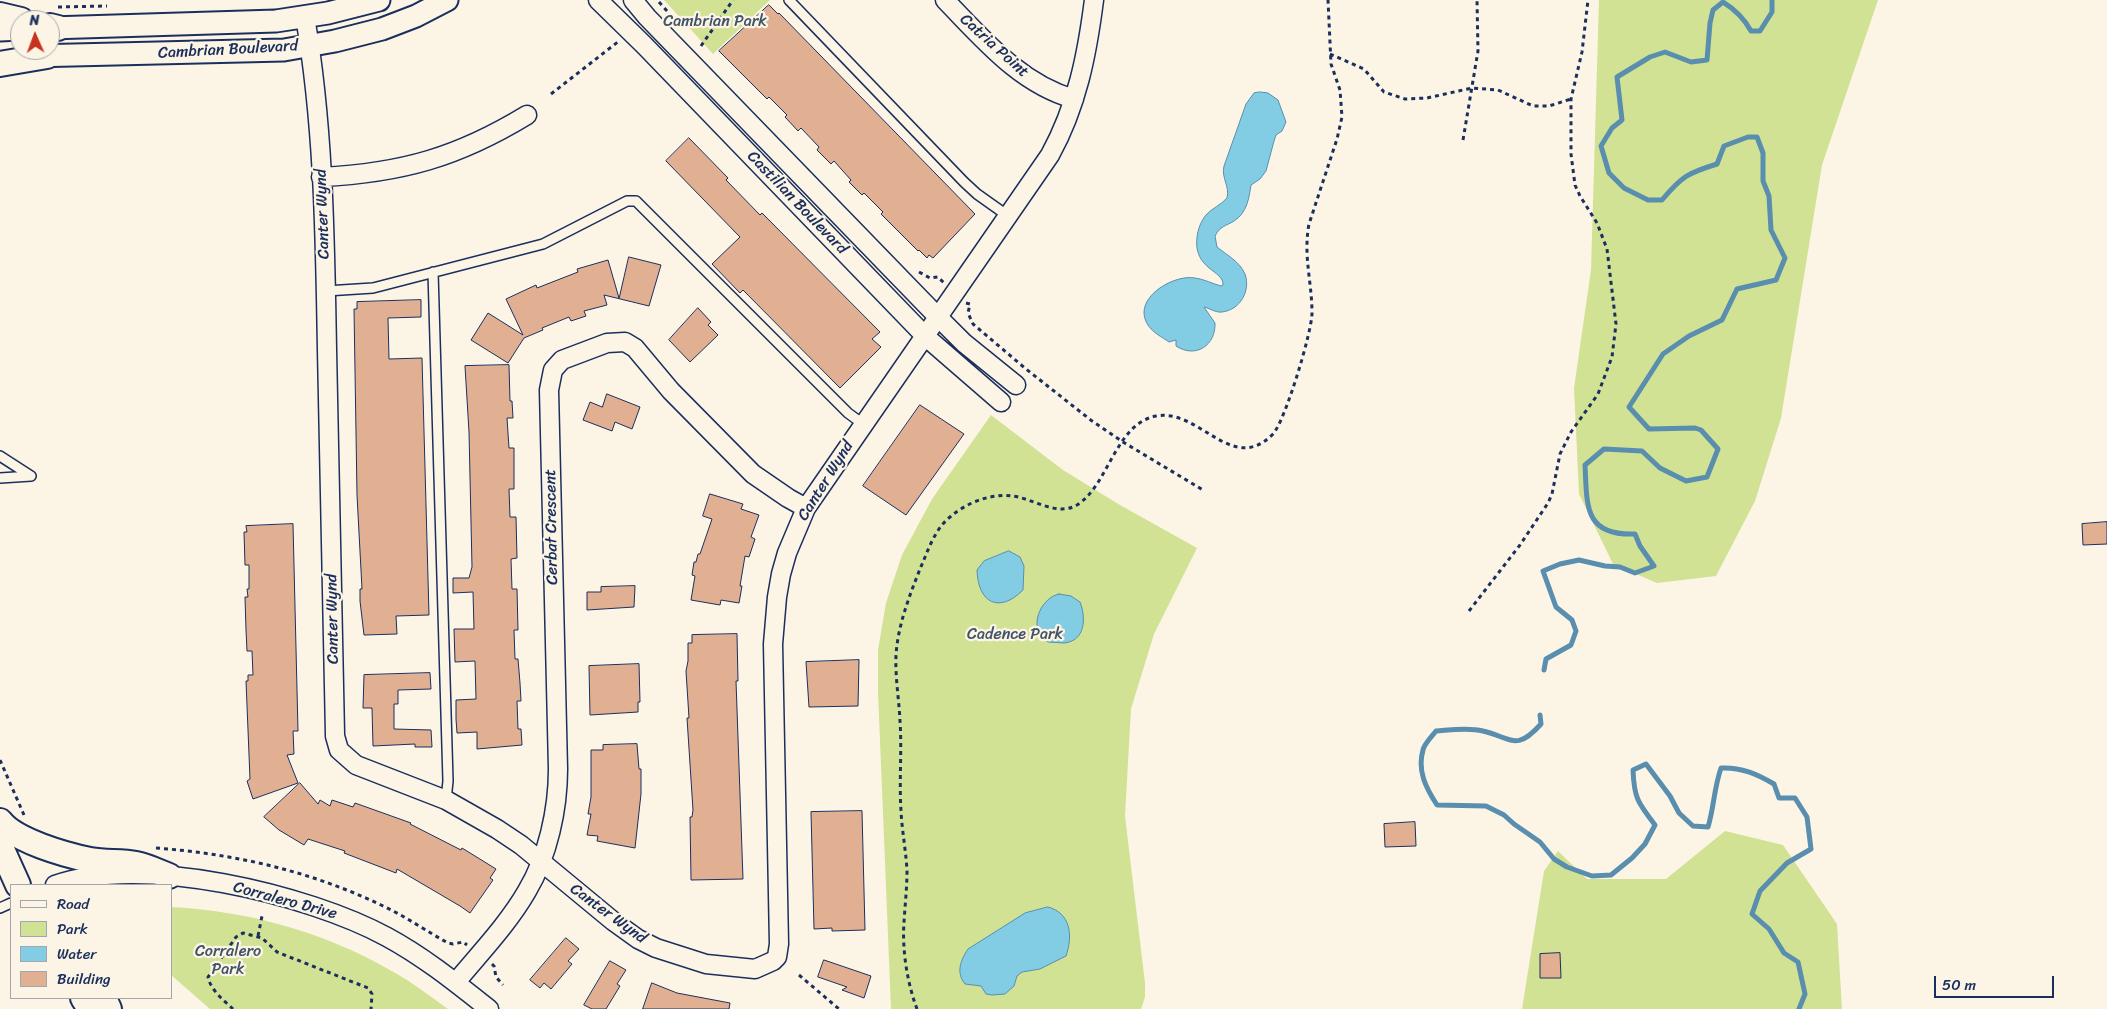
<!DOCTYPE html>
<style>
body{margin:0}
#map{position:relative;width:2107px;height:1009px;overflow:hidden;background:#fcf5e5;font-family:Sriracha,sans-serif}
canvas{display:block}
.legend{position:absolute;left:10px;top:884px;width:162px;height:115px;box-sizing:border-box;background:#fcf5e5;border:1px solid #a2a6af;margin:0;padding:6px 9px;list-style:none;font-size:15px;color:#1b2f5e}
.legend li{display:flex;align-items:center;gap:10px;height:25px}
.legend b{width:25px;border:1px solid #a2a6af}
.north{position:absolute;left:10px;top:10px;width:50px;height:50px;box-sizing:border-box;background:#fcf5e5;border:1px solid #a2a6af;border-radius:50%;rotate:358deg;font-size:14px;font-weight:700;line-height:20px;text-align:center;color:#1b2f5e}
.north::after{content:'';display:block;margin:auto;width:18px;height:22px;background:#c8321e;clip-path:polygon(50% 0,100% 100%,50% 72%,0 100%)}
.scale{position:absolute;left:1934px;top:976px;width:120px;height:22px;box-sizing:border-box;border:2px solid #1b2f5e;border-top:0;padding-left:6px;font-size:15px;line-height:18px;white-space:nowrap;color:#1b2f5e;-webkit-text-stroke:4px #fcf5e5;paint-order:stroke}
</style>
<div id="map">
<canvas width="2107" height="1009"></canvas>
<ul class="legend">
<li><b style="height:6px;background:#fcf5e5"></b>Road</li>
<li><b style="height:14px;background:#d2e295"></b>Park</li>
<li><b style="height:14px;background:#82cde3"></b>Water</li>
<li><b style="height:14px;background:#e1b093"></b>Building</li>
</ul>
<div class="north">N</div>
<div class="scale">50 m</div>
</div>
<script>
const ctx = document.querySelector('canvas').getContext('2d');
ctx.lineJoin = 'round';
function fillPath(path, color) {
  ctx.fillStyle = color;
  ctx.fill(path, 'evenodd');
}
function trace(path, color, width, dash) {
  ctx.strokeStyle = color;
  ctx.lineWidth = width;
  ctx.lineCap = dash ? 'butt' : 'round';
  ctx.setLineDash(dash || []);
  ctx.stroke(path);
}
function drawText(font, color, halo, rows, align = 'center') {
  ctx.font = font + ' Sriracha,sans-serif';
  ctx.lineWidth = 4.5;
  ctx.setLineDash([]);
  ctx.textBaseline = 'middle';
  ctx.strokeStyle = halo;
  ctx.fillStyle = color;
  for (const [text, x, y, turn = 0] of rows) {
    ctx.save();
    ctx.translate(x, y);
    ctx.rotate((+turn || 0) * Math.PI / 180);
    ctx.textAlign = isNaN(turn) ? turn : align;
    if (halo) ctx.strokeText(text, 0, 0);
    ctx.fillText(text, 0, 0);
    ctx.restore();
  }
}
fillPath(new Path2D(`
 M664,0H770L713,54Z
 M1599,0H1878L1822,165L1781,418L1755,501L1716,576L1657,583L1613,564L1579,494L1574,388L1591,270Z
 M991,415L1063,470L1120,505L1197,548L1154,634L1131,709L1125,816L1145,983V997L1141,1009H891L878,692V650L886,603L902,555L932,499Z
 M1725,831L1783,845L1837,924L1842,1009H1522L1544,871L1558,851L1587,879H1666Z
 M171,907C254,911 337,936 407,980C421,989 434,999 448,1009H210L171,975Z`), '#d2e295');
const water = new Path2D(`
 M1260,92L1268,93L1278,100L1286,122L1282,131L1276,135L1274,141L1266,171L1260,179L1251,185C1249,198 1247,213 1234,221C1226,226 1220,226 1215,236L1217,247C1227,255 1240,262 1245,274C1251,291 1240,310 1222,312C1216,313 1209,308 1204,307L1215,323C1216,345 1196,359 1176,346V340L1169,342C1162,337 1153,333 1148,325C1131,299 1173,274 1195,278C1204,279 1213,284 1221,286L1223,285C1224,270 1193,270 1197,237C1198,229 1201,221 1206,215C1212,208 1221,205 1227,198C1230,186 1221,178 1224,166L1246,104L1254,93Z
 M1009,551L1020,557L1024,566L1023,590C999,614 978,603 977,570L984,561Z
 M1059,594L1071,596L1080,602C1086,617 1086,641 1064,643C1059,643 1053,642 1048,642C1045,640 1041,636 1039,633C1032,618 1044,597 1059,594Z
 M1048,907C1071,913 1073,936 1066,956L1040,969L1022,972L1017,976L1014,986L1005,994L992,995L986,994L981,986L965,984C956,973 960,961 968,949L1025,913Z`);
fillPath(water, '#82cde3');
trace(water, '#598eae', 1);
trace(new Path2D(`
 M1544,670L1546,659L1571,645L1576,631L1572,620L1556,607L1543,571L1560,564L1579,560L1605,566L1620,567L1635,573L1654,566L1640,546L1635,534C1584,536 1587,506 1585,465L1604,449L1642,451L1660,468L1686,481L1707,477L1718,449L1701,430L1695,428L1649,429L1629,407L1663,354L1689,336L1722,320L1737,289L1776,280L1785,258L1771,230L1769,196L1763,181V153L1757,137H1748L1724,146L1717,164C1688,173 1682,176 1662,200H1648L1624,188L1609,173L1601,146L1612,128L1622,120L1617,77L1650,57L1665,52L1691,62L1707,60L1710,23L1713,10L1723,2C1736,10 1744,18 1751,31H1760L1772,12V0
 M1540,715L1541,724C1516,752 1512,738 1483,731C1468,727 1450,730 1436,731C1432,736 1424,744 1423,750C1417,771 1426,788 1437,805L1486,806L1504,815L1514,824L1540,842L1554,859L1567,867L1592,876L1611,875L1632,858L1645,844L1655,825C1638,803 1634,798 1633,770L1646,764L1670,796L1679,813L1693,826L1708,827C1714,807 1714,788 1721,768C1741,767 1757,774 1774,784L1779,798H1795L1807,817L1811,849L1787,863L1760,891L1752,914L1769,929L1784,953L1798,962L1805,994L1799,1009`), '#598eae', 5);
const building = new Path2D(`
 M769,5L778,14L779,13L975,214L933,258L929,255L927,258L919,250L918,251L881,214L883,212L864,193L862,195L849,182L851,180L834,161L831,164L817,150L819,147L801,128L798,131L785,117L787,115L769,97L767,99L719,51Z
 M689,138L728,178L726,180L760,215L762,213L880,332L872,339L881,347L840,388L743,290L740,293L712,264L740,237L666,161Z
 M629,257L661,265L649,306L604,295L607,305L584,311L586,316L571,321L569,317L542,328L543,330L524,338L508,363L471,340L488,313L523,335L506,299L536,285L537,288L578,272L577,269L608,260L619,298Z
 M421,300V317L388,318L389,359L422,358L429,615L396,616L397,634L364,635L360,601V589H362L357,495L354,309H357V302Z
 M698,308L711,322L708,325L718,335L690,362L669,340Z
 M509,365L510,401H512L513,418H507L509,448H514V489H509L510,517H516L517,558L511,559L512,589H517L518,630H514L515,659H518L520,683L521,701H517L518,729H521L522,745L477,749V732L457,733L456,719V700L476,699L475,661L455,662L454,629H474L473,592L453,593V578H469L472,567L469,432L465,366Z
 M607,394L640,407L632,429L615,422L612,431L583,420L590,402L602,407Z
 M920,405L964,434L906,515L863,486Z
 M710,494L743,504L741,509L759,515L751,537L755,539L749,557L745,556L740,586H742L739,603L721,600L720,605L691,600L695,576L692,575L694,562H696L698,554H700L712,519L703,516Z
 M2107,522V544L2083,545L2082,524Z
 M293,524L298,731H293L294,754L287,755L298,783L253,799L247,781L250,779L246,681H248V675H253L252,651H247L246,630L245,597H248L247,589H249V565H245L244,532H247L246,526Z
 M635,586L634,607L587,610V592H601V587Z
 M737,634L738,681H736L743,879L691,880L690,817H692L693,810L687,718H689L686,671L688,661V643H692V635Z
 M859,660L858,706L809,707L806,662Z
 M639,664L640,702H638V712L590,715L589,666Z
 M430,673L431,689L398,690V704H394V729L431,730L432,747H415V744L373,746L372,708H363L364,675Z
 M637,744L639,769H641V794L635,848L597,841L598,836L587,835L591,814H588L591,797V750H603V745Z
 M300,783L318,804L320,800L330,806L332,800L353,807L355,803L411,823L410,824L461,850L462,848L496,869L490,878L493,880L470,913L460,906L397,869L396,873L344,853L345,851L308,839L304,845L279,830L264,817Z
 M862,811L865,930L832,931V928L814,929L811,812Z
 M1415,822L1416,846L1385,847L1384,824Z
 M566,938L579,949L568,961L572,964L551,989L544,983L540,988L530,980Z
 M1560,953L1561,978H1540V954Z
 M824,960L871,976L864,998L842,990L847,987L818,977Z
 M610,961L626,970L617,984L620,986L606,1009H592L584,1005Z
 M652,983L677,993L730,1003L729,1009H643Z`);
fillPath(building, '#e1b093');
trace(building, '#1b2f5e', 1);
const service = new Path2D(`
 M789,0L964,182L977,194L1008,216
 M433,272L448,781L446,800
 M326,291L373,288L543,244L627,201H636L848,413L863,424
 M0,456L31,476
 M0,478L31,476
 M0,908L11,903`);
const minor = new Path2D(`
 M598,0L644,45L926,337L1001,402
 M633,0L647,17L938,317L964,343L1016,385
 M945,0C983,39 1020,84 1074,99
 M305,17C324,127 325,239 327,350C330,478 333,607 335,736L339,750L356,765L446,800L497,829L521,845L613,921L638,939L656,948L706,964L755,969L773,961L777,957L779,944L773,644L777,597L781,574L787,553L806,508L1050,155C1077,106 1087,55 1094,0
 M321,177C402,173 458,157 527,115
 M55,885C141,854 308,894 387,937C424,957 456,983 489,1009
 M456,982C480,953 508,924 527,891C548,856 558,809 558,769L549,390L553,370L562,360L607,343L625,342L635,348L671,391L753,474L788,498L806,508`);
const tertiary = new Path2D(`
 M50,28L276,21L328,13L379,0
 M0,30L20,29
 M31,56L284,50L335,41L382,29L416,16L447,0`);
const secondary = new Path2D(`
 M0,15L21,20
 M50,26L58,28
 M0,64L47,56
 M0,821C15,841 66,855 90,860C106,863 121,861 136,864C147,866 159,872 169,876
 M0,845L18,885
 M83,998L90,1009
 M104,998L109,1009`);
trace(service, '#1b2f5e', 12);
trace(minor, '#1b2f5e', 21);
trace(tertiary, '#1b2f5e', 25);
trace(secondary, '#1b2f5e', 28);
trace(new Path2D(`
 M659,2L668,12
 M58,7L107,6
 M701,46L733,0
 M1330,54L1364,69L1384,92L1405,99L1427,98L1472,88L1498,90L1533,106H1549L1571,99
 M551,94L619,41
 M1463,140L1478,51L1477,0
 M919,272L930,278L938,277L944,283
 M966,303L970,304L968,313L973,324L1026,369L1092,421L1123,442L1203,490
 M1469,611L1520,545L1548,503L1552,494L1560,454L1571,432L1598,394L1612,357L1616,324L1607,249L1597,223L1580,196L1575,185L1571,154V99L1582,52L1588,0
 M0,760L24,815
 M156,848C235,854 310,871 381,905C405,916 426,931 448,943L453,944L463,942L467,945
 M258,936L262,916
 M492,964L494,966L496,977L503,985
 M799,975L839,1009
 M233,1009C224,1001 210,989 208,977L236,937L243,933L262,938L277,952L368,988L372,994L371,1009
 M917,1009C907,982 902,950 904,922C905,905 907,888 907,871C906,851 902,831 901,811C899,781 902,751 900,721C899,699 895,677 896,655C898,625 909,597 920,569C928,551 934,530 950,517C966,503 991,493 1012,496C1032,498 1057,517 1077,505C1109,485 1115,424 1156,416C1200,408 1232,476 1273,434C1285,421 1312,332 1312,313C1312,282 1303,256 1309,224L1337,139L1342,117L1340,90L1331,64L1328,0`), '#1b2f5e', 3, [4, 4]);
trace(service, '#fcf5e5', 9);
trace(minor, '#fcf5e5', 18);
trace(tertiary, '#fcf5e5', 21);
trace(secondary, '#fcf5e5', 24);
drawText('16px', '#405369', '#fcf5e5', [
 ["Cambrian Park",715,22],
 ["Cadence Park",1015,635],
 ["Corralero",228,952],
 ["Park",228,970]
]);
drawText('16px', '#1b2f5e', '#fcf5e5', [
 ["Catria Point",994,46,42],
 ["Cambrian Boulevard",228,50,-3],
 ["Castilian Boulevard",797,203,46],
 ["Canter Wynd",323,214,-92],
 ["Canter Wynd",826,481,-58],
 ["Cerbat Crescent",552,527,-91],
 ["Canter Wynd",333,619,-91],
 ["Corralero Drive",285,901,15],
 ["Canter Wynd",608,914,36]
]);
</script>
